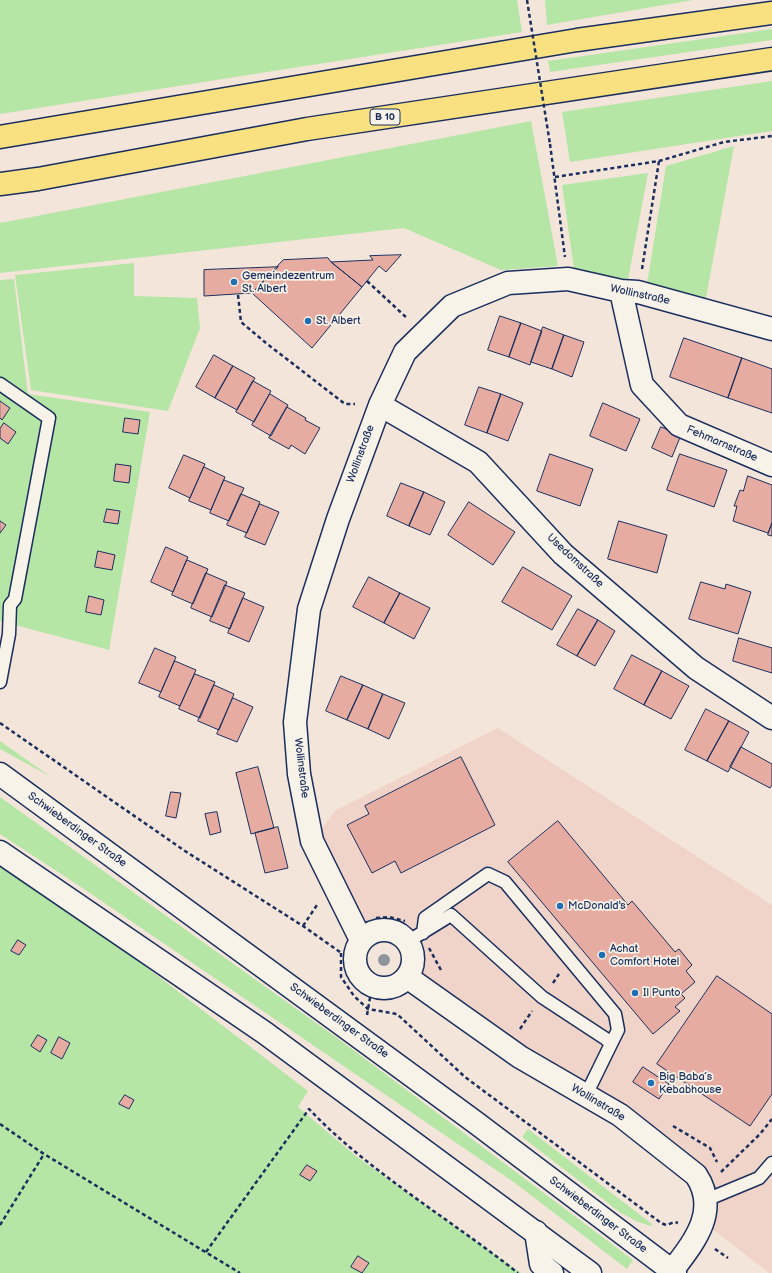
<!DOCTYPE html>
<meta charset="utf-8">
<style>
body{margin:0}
canvas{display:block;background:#f4e5da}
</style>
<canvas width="772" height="1273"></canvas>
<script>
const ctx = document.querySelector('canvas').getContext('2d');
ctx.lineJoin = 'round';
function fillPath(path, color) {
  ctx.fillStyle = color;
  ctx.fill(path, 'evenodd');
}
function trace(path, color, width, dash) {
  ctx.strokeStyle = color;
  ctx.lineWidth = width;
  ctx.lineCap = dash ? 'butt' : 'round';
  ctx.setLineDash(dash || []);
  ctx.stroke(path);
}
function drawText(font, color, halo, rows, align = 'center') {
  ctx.font = font + ' "Balsamiq Sans",sans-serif';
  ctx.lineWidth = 3.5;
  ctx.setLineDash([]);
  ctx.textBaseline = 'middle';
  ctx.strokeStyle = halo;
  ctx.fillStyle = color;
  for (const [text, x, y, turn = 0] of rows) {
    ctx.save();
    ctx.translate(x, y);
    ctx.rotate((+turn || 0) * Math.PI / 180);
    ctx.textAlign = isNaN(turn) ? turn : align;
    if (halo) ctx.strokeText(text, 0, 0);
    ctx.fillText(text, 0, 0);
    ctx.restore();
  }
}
fillPath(new Path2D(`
 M498,728L772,905V1273H769L703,1222L704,1187L407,977L412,967L413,954L407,942L394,931L382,929L369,933L312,841L336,810Z`), '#f0d4c9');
fillPath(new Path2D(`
 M0,0H517L522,32L0,114Z
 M545,0H693L547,25Z
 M772,29V40L550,72L548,61Z
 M772,81V131L570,162L562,112Z
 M531,121L558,266L501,270L404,228L0,273V223Z
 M734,146L705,303L647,284L666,166Z
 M648,173L628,280L574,269L562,185Z
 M134,263V296L197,298L200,328L168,411L31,390L15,275Z
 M14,279L28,394L150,412L109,650L0,621V280Z
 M0,741L51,777L0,749Z
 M0,797L340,1040L633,1260L627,1269L515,1183L84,889L0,834Z
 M0,855L308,1091L298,1107L357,1157L521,1273H0Z
 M528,1129L652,1224L651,1226L638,1222L621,1213L522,1137Z`), '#b6e6a6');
const building = new Path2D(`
 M401,255L386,272L379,266L362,287L331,262L373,260L370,256Z
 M328,258L331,262L362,287L312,348L252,293L283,260Z
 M278,267L252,293L204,296V270Z
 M500,316L521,323L509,357L488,350Z
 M521,323L542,331L530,365L509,357Z
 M543,327L564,335L552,369L531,362Z
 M564,335L584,342L572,377L552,369Z
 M684,338L742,358L728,398L670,377Z
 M214,355L233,366L215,398L196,387Z
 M742,358L772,369V413L728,398Z
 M233,366L255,378L237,410L215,398Z
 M253,381L271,391L254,422L236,412Z
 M479,387L501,394L487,433L465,425Z
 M270,394L288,405L271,436L252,425Z
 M501,394L523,403L508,441L487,433Z
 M0,401L10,408L2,420L0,418Z
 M603,403L640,419L626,451L590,436Z
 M287,407L306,418L305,420L320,428L305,454L291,445L289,449L269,438Z
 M125,418L140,420L138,434L123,432Z
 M4,423L16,432L8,444L0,438V429Z
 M661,427L681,435L672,457L652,448Z
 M550,454L593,469L580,506L537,491Z
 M680,454L727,470L714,507L667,490Z
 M184,455L205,464L190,498L169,488Z
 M116,464L131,466L129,483L114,481Z
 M204,467L225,477L211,510L189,501Z
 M748,476L772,485V523L768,533L733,521L737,506H734L740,490L743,491Z
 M224,480L244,488L229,521L210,513Z
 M401,483L424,492L409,526L387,516Z
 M424,492L445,502L430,535L409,526Z
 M241,494L260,502L247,533L227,525Z
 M469,502L515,532L493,565L448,535Z
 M260,504L279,512L265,545L245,537Z
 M107,509L120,511L118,524L104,522Z
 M0,521L6,525L0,533Z
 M619,521L667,535L657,573L608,559Z
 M772,523V536L768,535Z
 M166,547L188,557L173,592L151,582Z
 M98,551L115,555L112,570L95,567Z
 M187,560L208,569L193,604L172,595Z
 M523,567L572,596L552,630L502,602Z
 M206,573L227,582L212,617L191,608Z
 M369,577L400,593L384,623L353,607Z
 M701,582L725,589L726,584L751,592L738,634L689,619Z
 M225,585L245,593L230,629L210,621Z
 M400,593L430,608L414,639L384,623Z
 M89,596L104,600L101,615L86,612Z
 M243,598L264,607L249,642L228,633Z
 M578,609L598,620L577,656L557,645Z
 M598,620L615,631L595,666L577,656Z
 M739,638L772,648V673L733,661Z
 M155,648L176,657L161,692L139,683Z
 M632,655L662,671L644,705L614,689Z
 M175,661L196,670L180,706L159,697Z
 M662,671L689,686L671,719L644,705Z
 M195,674L215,682L200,718L179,709Z
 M341,676L363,685L347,720L326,711Z
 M214,685L234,694L219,730L198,721Z
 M363,685L383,694L368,729L347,720Z
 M383,694L405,703L389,739L368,729Z
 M233,698L253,707L237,742L217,734Z
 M706,709L729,721L707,761L685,750Z
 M729,721L749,732L728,772L707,761Z
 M741,747L772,764V785L770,788L730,767Z
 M461,757L495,825L401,873L395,861L372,873L347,825L369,814L365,806Z
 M258,767L274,828L251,834L236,773Z
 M171,792L181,793L176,818L166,816Z
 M217,812L221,832L210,835L205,814Z
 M558,821L628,905L632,901L675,952L679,949L692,965L686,971L695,982L681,994L685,998L675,1007L680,1011L653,1034L508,862Z
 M278,827L288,868L265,873L255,833Z
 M18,940L26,945L19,955L11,951Z
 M717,976L772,1014V1094L750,1126L657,1064Z
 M38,1035L47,1040L40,1052L31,1046Z
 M59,1037L70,1043L62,1059L51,1053Z
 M643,1067L669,1084L659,1099L633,1082Z
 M125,1095L134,1100L129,1109L119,1104Z
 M307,1165L317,1171L310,1181L300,1175Z
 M358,1256L369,1263L362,1273L351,1267Z`);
fillPath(building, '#e6aca2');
trace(building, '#1b2f5e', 1);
const lane = new Path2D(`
 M0,384L49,418L15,599L10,605L9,634L0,682
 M423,933L425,918L488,874L505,882L615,1014L618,1030L611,1044
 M407,942L451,915L542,997L606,1039L611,1044L586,1095
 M706,1200L759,1178L772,1163`);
const street = new Path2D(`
 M621,291L642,385L679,425L772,465
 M380,405L478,462L563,554L696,668L772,718
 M355 959a29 29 0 1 1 58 0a29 29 0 1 1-58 0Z
 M361,940L312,841L299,774L295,722L309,609L338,519L380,405L405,352L452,306L508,283L568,279L621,291L638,292L772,329
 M407,977L520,1057L620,1115L696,1175C720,1211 694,1242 672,1271`);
const secondary = new Path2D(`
 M0,774L475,1122L675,1273
 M0,852L265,1033L590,1273
 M536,1232L541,1264L552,1273`);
const highway = new Path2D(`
 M0,137L577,40L772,13
 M0,184L38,179L307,129L772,59`);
trace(lane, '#1b2f5e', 15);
trace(street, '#1b2f5e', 25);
trace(secondary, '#1b2f5e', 25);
trace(highway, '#1b2f5e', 25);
trace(new Path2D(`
 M550,144L565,257
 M555,177L659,161L724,142L772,136
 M642,269L659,161
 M367,281L408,319
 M238,295L241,322L266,343L345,404H355
 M0,723L185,851L303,926L340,952
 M376,918L389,917L405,921
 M303,926L317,905
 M429,948L442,972
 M341,953V977L354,996L368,1009L397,1014L465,1077L661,1223L666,1225L675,1222L678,1223
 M553,983L559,974
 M367,1015L372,986
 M520,1029L532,1011
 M0,1124L44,1154L240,1273
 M673,1126L710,1148L717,1162
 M721,1172L760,1134L772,1119
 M0,1225L44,1154
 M715,1249L728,1258
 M206,1252L309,1109C369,1172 450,1219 518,1273`), '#1b2f5e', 2.5, [4, 3]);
trace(lane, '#f7f3e8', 12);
trace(street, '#f7f3e8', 22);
trace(secondary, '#f7f3e8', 22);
trace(highway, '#f9e181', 22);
trace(new Path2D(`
 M527,0L550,144`), '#1b2f5e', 2.5, [4, 3]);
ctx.fillStyle = '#8e959e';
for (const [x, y] of [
 [384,960]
]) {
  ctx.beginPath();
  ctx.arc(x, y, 6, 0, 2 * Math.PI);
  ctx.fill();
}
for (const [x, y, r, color] of [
 [234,282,4,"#1f6fb2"],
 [308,321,4,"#1f6fb2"],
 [560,906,4,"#1f6fb2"],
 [602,955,4,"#1f6fb2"],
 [635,993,4,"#1f6fb2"],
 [651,1083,4,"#1f6fb2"]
]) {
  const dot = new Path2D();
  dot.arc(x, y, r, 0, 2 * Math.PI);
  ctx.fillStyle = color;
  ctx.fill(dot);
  trace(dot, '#f7f3e8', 1.5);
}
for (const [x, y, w] of [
 [385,117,30]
]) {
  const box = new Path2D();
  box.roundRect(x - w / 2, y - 8, w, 16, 3);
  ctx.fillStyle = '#f7f3e8';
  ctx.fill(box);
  trace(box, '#1b2f5e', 1);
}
drawText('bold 10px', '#1b2f5e', null, [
 ["B 10",385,117]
]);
drawText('11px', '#1b2f5e', '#f7f3e8', [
 ["Gemeindezentrum",242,276],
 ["St. Albert",242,289],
 ["St. Albert",316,321],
 ["McDonald's",568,906],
 ["Achat",610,949],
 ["Comfort Hotel",610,962],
 ["Il Punto",643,993],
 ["Big Baba´s",659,1077],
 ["Kebabhouse",659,1090]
], 'left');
drawText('11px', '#1b2f5e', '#f7f3e8', [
 ["Wollinstraße",640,295,12],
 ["Fehmarnstraße",722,444,23],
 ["Wollinstraße",361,454,-70],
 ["Usedomstraße",575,561,43],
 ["Wollinstraße",301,768,83],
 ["Schwieberdinger Straße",77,830,36],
 ["Schwieberdinger Straße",339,1021,36],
 ["Wollinstraße",598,1103,31],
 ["Schwieberdinger Straße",598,1215,37]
]);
</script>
